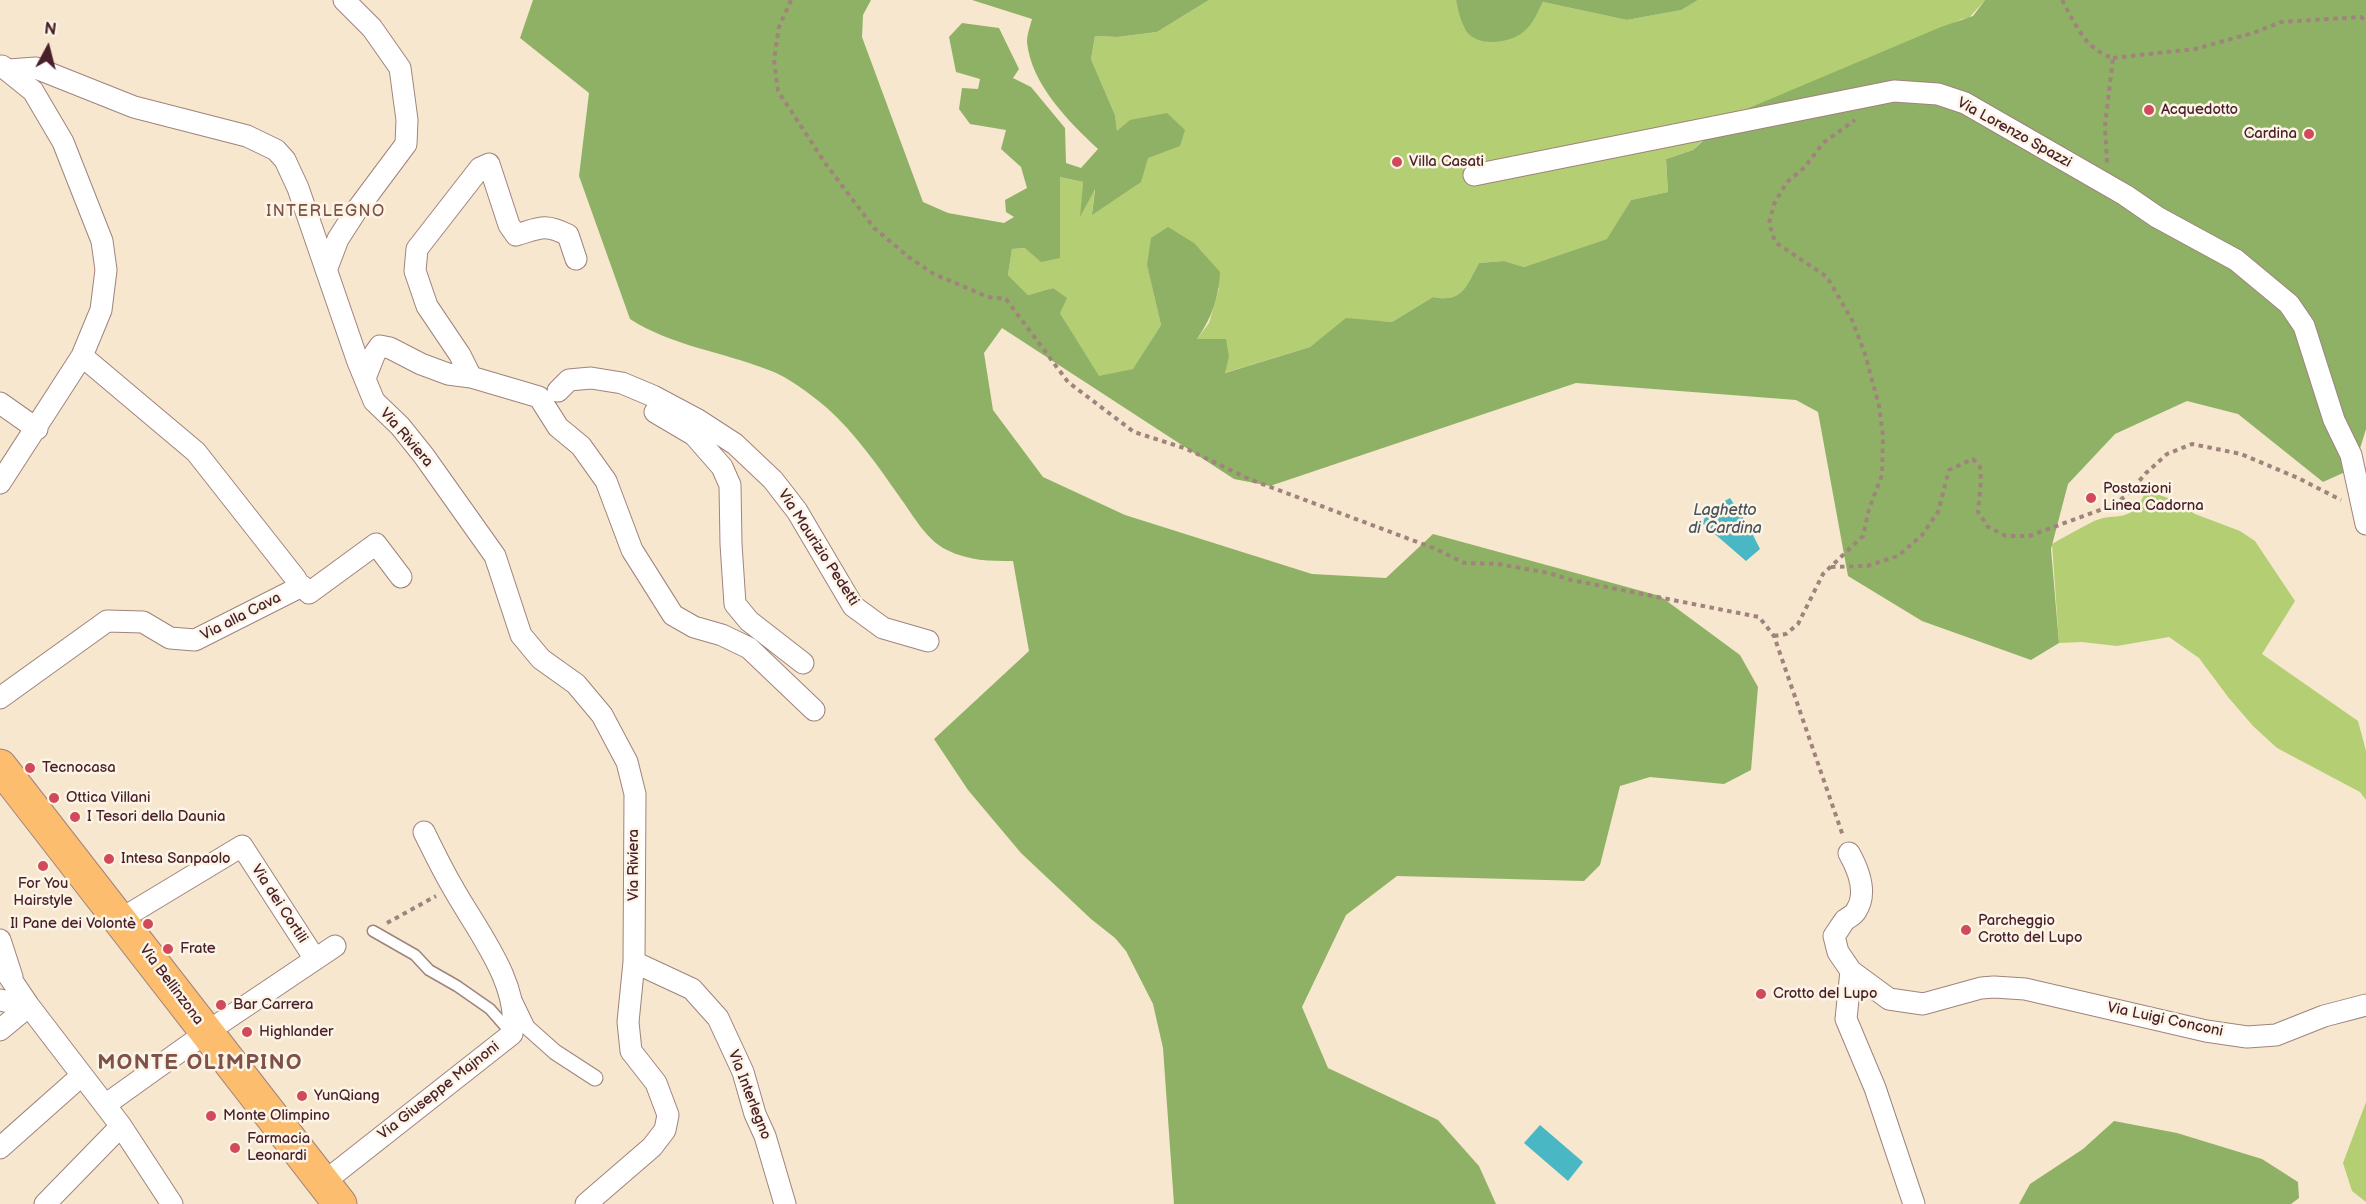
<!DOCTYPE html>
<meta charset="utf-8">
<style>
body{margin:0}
#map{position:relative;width:2366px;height:1204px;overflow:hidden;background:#f7e7cf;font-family:"Balsamiq Sans",sans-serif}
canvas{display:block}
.north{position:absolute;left:18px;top:18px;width:60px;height:60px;-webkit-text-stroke:4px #fcf5e5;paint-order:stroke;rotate:7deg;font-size:16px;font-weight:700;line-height:24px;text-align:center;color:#4a1f2b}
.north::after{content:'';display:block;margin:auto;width:21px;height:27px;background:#4a1f2b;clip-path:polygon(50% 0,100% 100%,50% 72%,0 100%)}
</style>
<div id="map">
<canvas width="2366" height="1204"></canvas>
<div class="north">N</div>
</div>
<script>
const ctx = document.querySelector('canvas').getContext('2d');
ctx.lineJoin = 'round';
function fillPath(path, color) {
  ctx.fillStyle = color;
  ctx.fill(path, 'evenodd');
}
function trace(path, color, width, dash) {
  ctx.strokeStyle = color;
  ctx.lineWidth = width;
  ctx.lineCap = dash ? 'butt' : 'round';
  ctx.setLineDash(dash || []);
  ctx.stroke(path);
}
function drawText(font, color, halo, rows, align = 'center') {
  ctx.font = font + ' "Balsamiq Sans",sans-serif';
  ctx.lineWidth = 5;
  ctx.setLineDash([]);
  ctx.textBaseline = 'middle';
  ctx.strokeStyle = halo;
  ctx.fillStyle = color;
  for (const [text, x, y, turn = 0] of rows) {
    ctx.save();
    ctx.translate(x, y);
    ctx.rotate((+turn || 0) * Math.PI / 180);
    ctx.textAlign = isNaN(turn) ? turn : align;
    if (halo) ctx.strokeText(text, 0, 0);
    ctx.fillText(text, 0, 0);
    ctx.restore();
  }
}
fillPath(new Path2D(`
 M1209,0H1456L1464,27C1510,37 1518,50 1543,2L1627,20L1680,10L1698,0H1985L1969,18L1962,19L1706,137L1693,150L1666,159L1668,192L1631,200L1608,239L1524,267L1504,261L1479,263C1466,286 1463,303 1433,297L1392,322L1346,319L1310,347L1224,373L1229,357L1197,339L1209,323L1219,288L1147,264L1161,325L1133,370L1099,377L1060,313L1053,288L1028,295L1008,275L1012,249L1025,248L1060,177L1083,182L1081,215L1095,186L1092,214L1117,131L1115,115L1091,59L1095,36L1117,37L1157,32Z
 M2145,493L2160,495L2180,503L2195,514L2240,531L2255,541L2295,601L2262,654L2358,721L2366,751V800L2360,792L2277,748L2253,726L2228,697L2199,658L2169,637L2117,646L2082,642L2059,643L2052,544C2066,536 2080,528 2094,521C2118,511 2129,526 2145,493Z
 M2366,1102V1202L2352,1191L2343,1163Z`), '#b4ce73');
fillPath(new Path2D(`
 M533,0H871L863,15L862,37L923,202L948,213L1004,223L1014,217L1006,212L1005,200L1027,188L1021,167L1001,149L1006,130L970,124L959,109L962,88L978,89L980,79L956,72L949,37L962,23L999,28L1019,69L1013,78L1031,87L1065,128L1066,163L1081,168L1098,149C1069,122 1031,84 1027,42C1027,35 1030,26 1032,19L972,0H1209L1157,32L1117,37L1095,36L1091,59L1115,115L1117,131L1130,120L1167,113L1185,130L1180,146L1148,158L1141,182L1092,215L1095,189L1080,217L1083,182L1060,177V258L1041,262L1025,248L1012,249L1008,275L1028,295L1053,288L1067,298L1060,313L1099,376L1133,369L1161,325L1147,265L1151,238L1168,227L1194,243L1220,272C1219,296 1212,318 1197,339H1226L1229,357L1225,373L1310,347L1346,318L1392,322L1433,297C1463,303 1466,286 1479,263L1504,261L1524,267L1607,239L1631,200L1668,192L1666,159L1693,150L1730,116L1941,27L1973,16L1985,0H2366V429L2354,468L2323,482L2238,414L2187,401L2115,434L2068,484L2051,549L2059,643L2031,660L1922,621L1848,576L1818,412L1796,400L1576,383L1270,486L1234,479L1002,328L984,353L993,410L1043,477L1125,515L1312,574L1386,578L1433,534L1660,596L1740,655L1758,687L1751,770L1724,784L1650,777L1620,786L1600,865L1584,881L1397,876L1346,915L1302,1007L1328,1068L1438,1120L1479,1166L1496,1204H1174L1163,1048L1153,1004L1126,951L1115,938L1091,919L1021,853L968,790L934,739L1029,651L1013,561C990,561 969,561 947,550C926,540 913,515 899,496C878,466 855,433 827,408C809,393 789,377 766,369C722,352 670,345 630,319L579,176L589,93L520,38Z
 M1456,0H1698L1681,10L1627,20L1543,2C1537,13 1533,25 1522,33C1507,44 1473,48 1464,27C1460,19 1458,9 1456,0Z
 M2114,1121L2177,1133L2262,1159L2298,1182L2299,1198L2291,1204H2019L2030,1184L2083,1149Z`), '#8fb165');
fillPath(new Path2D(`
 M1730,498L1749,527L1760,549L1746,561L1702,523L1710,509Z
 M1540,1125L1583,1162L1568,1181L1524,1143Z`), '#49b7c4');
const service = new Path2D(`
 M373,931L415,955L429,970L457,986L490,1009L511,1033`);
const pedestrian = new Path2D(`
 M515,1002L527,1027L555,1052L595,1078`);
const minor = new Path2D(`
 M9,70L36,68L134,107L247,136L276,150L285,160L298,188L358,362L374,401L400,426L424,456L495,556L521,635L541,659L576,684L602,715L627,762L635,794L634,962L628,1022L631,1051L656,1083L668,1115L665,1130L652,1147L586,1204
 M1474,175L1894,91L1938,94L1965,103L2125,195L2157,217L2236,260L2289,304L2304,326L2334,420L2351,455L2366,524
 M327,268L338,239L356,211L406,144L407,120L400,68L372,28L344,0
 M82,356L196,452L296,579
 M471,377L460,355L427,306L415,271L417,249L480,168L489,164L509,225L516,235C540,228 544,223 568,235L576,259
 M365,378L375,353L380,346L390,348L421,364L448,374L471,377L539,397L558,427L581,446L606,481L632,550L673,615L694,627L722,635L749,648L814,710
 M558,391L569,380L591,378L622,383L653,396L698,420L735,444L773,480L797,511L853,606L883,628L928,641
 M0,403L37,429
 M655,412L694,435L722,467L730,485L731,544L735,604L749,621L803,663
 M0,483L82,356L101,310L106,270L102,241L63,142L33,91L2,66
 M0,698L107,621L143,622L170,638L195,640L302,586L309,593L376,544L401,577
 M1849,853C1858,869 1868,893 1856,911C1854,915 1849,917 1845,920C1841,925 1838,931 1834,936L1838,952L1851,971L1889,999L1923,1004L1981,988L1994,987L2025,989L2206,1031L2247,1037L2276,1035L2324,1016L2366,1005
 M121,919L242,846L315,959
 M0,940L12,977
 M634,962L692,989L718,1018L743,1072L755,1114L765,1136L785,1204
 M0,963L29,1006L0,1030
 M1851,971L1846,1019L1875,1088L1914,1204
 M0,1000L29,1006L121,1126L172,1204
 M105,1105L207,1032L335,946
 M0,1148L81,1076
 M324,1182L512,1034C522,985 475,928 452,886C442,869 433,850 424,832
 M45,1204L121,1126`);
const primary = new Path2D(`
 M0,766L340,1204`);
trace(service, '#a0837d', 13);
trace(pedestrian, '#a0837d', 17);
trace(minor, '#a0837d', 23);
trace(primary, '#a0837d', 35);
trace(new Path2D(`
 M791,0L779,27L774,60L778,91L825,163L874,228L910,258L934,274L988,297L1006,299L1068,382L1134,432L1187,449L1249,479L1436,549L1464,563L1498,564L1549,573L1571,580L1759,617L1774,636L1843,836
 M2062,0C2075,23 2085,50 2113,58L2105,126L2107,163
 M2113,58L2195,49L2253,33L2281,22L2361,17L2366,21
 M1831,567L1867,566L1898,556L1922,535L1938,512L1949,470L1973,459L1980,467L1981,481L1978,512L1988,527L2006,536H2029L2111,506L2127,495L2146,473L2167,454L2192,444L2241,454L2298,478L2341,500
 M1774,636L1786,634L1798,624L1823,574L1863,536L1869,509L1882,475L1883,436L1879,406L1865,354L1852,320L1827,277L1775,242L1769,223L1774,204L1787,182L1805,167L1823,143L1855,120
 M387,923L436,896`), '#a0837d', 4, [4.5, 4.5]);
trace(service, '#fff', 10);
trace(pedestrian, '#fff', 15);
trace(minor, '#fff', 21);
trace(primary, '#fcbd6f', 33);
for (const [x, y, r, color] of [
 [2149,110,6,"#d1495b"],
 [2309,134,6,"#d1495b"],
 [1397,162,6,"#d1495b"],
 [2091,498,6,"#d1495b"],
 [30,768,6,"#d1495b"],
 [54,798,6,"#d1495b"],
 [75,817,6,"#d1495b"],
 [109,859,6,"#d1495b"],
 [43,866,6,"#d1495b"],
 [148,924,6,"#d1495b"],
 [1966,930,6,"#d1495b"],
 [168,949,6,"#d1495b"],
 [1761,994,6,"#d1495b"],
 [221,1005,6,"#d1495b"],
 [247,1032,6,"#d1495b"],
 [302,1096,6,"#d1495b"],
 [211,1116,6,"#d1495b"],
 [235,1148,6,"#d1495b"]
]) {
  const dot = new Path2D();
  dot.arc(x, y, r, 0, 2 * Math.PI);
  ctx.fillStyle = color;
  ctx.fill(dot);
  trace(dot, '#fcf5e5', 2);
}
drawText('15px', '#4a1f2b', '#fcf5e5', [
 ["Acquedotto",2161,110],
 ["Cardina",2297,134,"right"],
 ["Villa Casati",1409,162],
 ["Postazioni",2103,489],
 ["Linea Cadorna",2103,506],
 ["Tecnocasa",42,768],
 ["Ottica Villani",66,798],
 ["I Tesori della Daunia",87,817],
 ["Intesa Sanpaolo",121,859],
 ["For You",43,884,"center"],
 ["Hairstyle",43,901,"center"],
 ["Parcheggio",1978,921],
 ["Crotto del Lupo",1978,938],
 ["Il Pane dei Volontè",136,924,"right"],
 ["Frate",180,949],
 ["Crotto del Lupo",1773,994],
 ["Bar Carrera",233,1005],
 ["Highlander",259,1032],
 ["YunQiang",314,1096],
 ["Monte Olimpino",223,1116],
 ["Farmacia",247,1139],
 ["Leonardi",247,1156]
], 'left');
drawText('15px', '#4a1f2b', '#fcf5e5', [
 ["Via Lorenzo Spazzi",2014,133,29],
 ["Via Riviera",406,438,49],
 ["Via Maurizio Pedetti",818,548,57],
 ["Via alla Cava",241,617,-27],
 ["Via Riviera",634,865,-90],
 ["Via dei Cortili",279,904,57],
 ["Via Bellinzona",171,985,53],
 ["Via Luigi Conconi",2165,1020,12],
 ["Via Giuseppe Majnoni",439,1091,-38],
 ["Via Interlegno",749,1095,69]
]);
ctx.letterSpacing = '1.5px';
drawText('16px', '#7f514a', '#fcf5e5', [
 ["INTERLEGNO",326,212]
]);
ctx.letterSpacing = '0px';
drawText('italic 16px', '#4a5461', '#fcf5e5', [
 ["Laghetto",1725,511],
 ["di Cardina",1725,529]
]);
ctx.letterSpacing = '1.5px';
drawText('bold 21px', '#7f514a', '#fcf5e5', [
 ["MONTE OLIMPINO",200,1064]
]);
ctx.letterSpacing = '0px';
</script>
